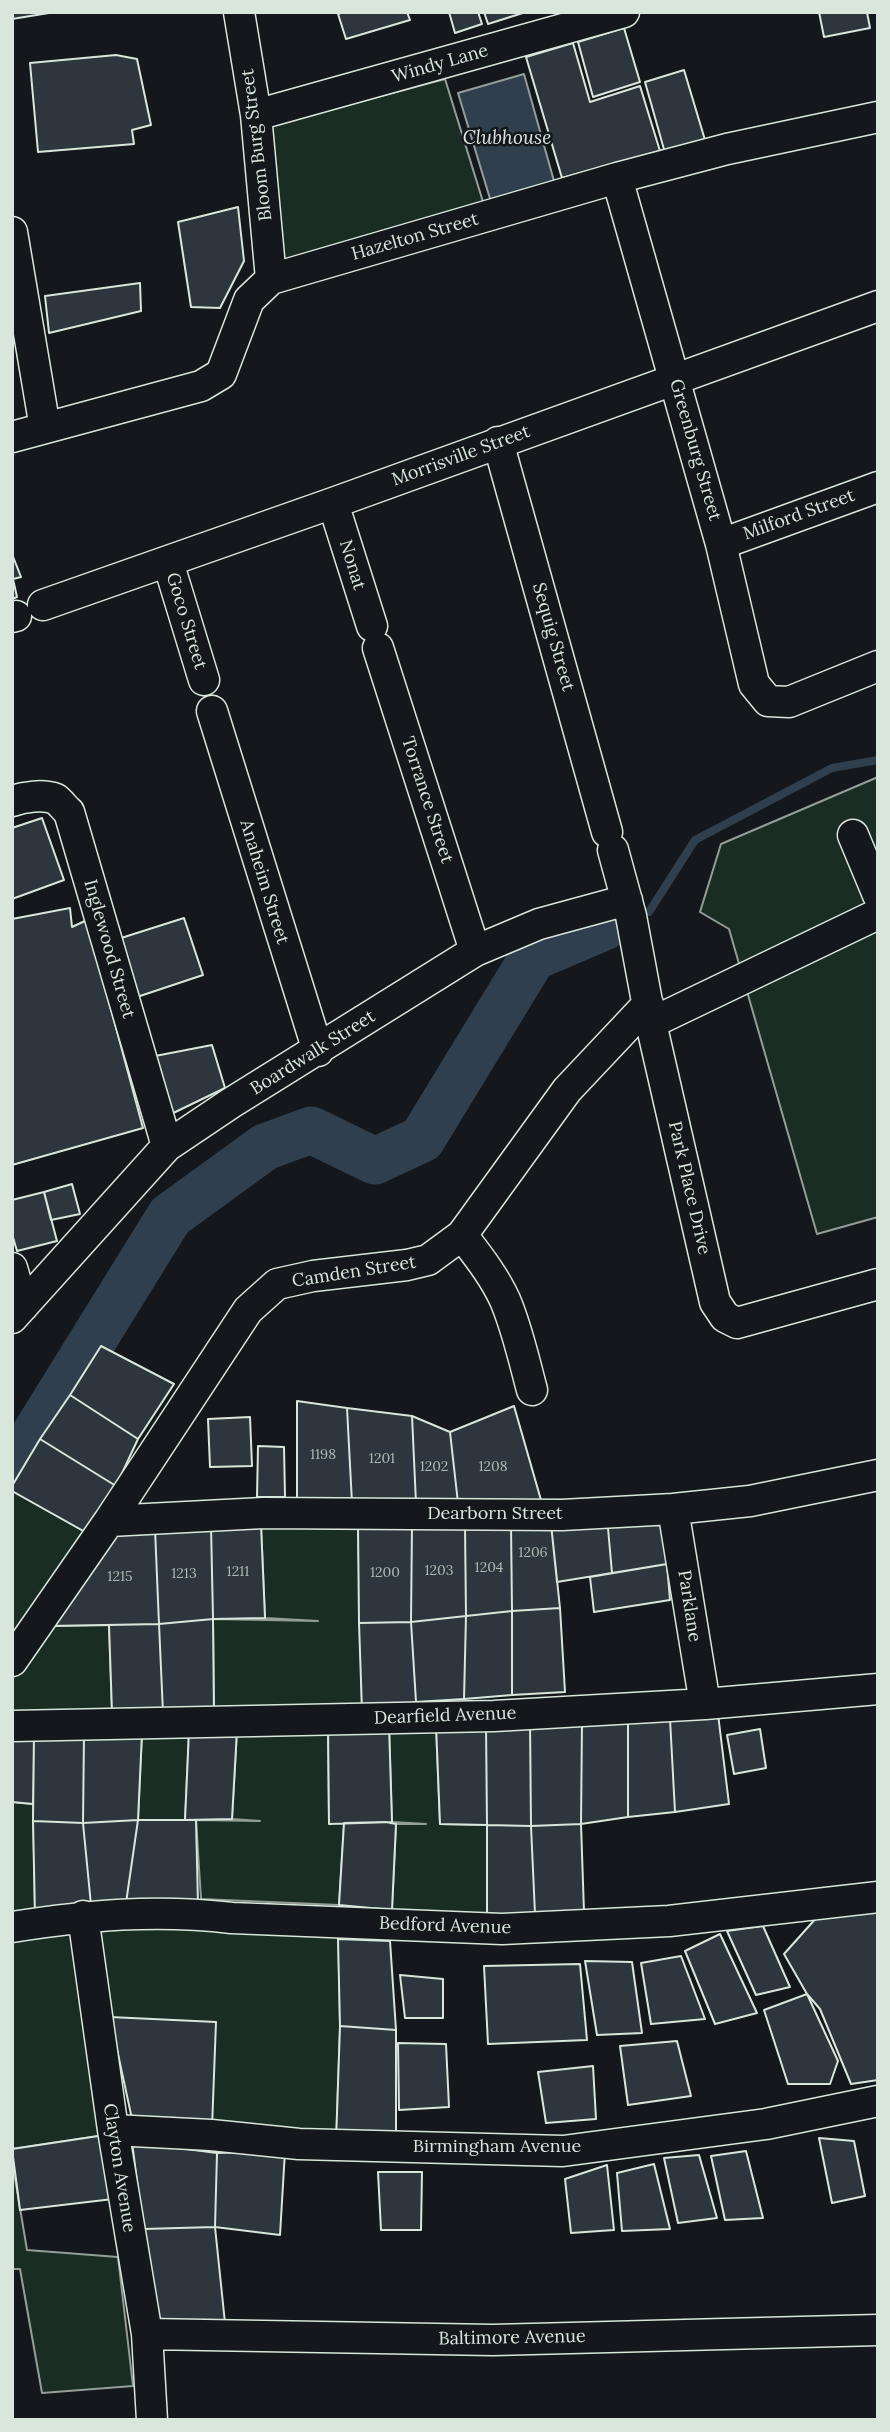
<!DOCTYPE html>
<style>
body{margin:0}
#map{position:relative;width:890px;height:2432px;overflow:hidden;background:#14181c;font-family:Lora,serif}
canvas{display:block}
.frame{position:absolute;inset:0;border:14px solid #d8e6dc;pointer-events:none}
</style>
<div id="map">
<canvas width="890" height="2432"></canvas>
<div class="frame"></div>
</div>
<script>
const ctx = document.querySelector('canvas').getContext('2d');
ctx.lineJoin = 'round';
function fillPath(path, color) {
  ctx.fillStyle = color;
  ctx.fill(path, 'evenodd');
}
function trace(path, color, width, dash) {
  ctx.strokeStyle = color;
  ctx.lineWidth = width;
  ctx.lineCap = dash ? 'butt' : 'round';
  ctx.setLineDash(dash || []);
  ctx.stroke(path);
}
function drawText(font, color, halo, rows, align = 'center') {
  ctx.font = font + ' Lora,serif';
  ctx.lineWidth = 5;
  ctx.setLineDash([]);
  ctx.textBaseline = 'middle';
  ctx.strokeStyle = halo;
  ctx.fillStyle = color;
  for (const [text, x, y, turn = 0] of rows) {
    ctx.save();
    ctx.translate(x, y);
    ctx.rotate((+turn || 0) * Math.PI / 180);
    ctx.textAlign = isNaN(turn) ? turn : align;
    if (halo) ctx.strokeText(text, 0, 0);
    ctx.fillText(text, 0, 0);
    ctx.restore();
  }
}
const green = new Path2D(`
 M445,79L484,205L283,263L272,125Z
 M878,777V1217L817,1234L729,929L700,912L721,844Z
 M12,1491L87,1533L12,1643Z
 M261,1525H358L362,1710L214,1715L213,1619L318,1621L265,1618Z
 M109,1625L112,1712L12,1716V1677L49,1626Z
 M389,1725H436L440,1824L487,1825V1914L392,1910L396,1824H426L392,1822Z
 M328,1726L329,1822L344,1823L339,1905L201,1899L196,1820L260,1821L232,1819L237,1730Z
 M189,1731L185,1820H138L142,1733Z
 M12,1802L33,1804L35,1914H12Z
 M338,1922L340,2026L336,2145L211,2135L110,2017L92,1924Z
 M12,1932L71,1934L105,2135L12,2149Z
 M12,2160L27,2250L118,2257L133,2386L42,2393L20,2269H12Z`);
fillPath(green, '#1a2d24');
trace(green, '#939e99', 2);
const water = new Path2D(`
 M524,74L554,181L491,202L458,93Z`);
fillPath(water, '#2f3f4d');
trace(water, '#939e99', 2);
trace(new Path2D(`
 M649,912L695,840L832,768L878,760`), '#2f3f4d', 8);
trace(new Path2D(`
 M12,1471L170,1216L265,1147L311,1130L375,1161L422,1139L533,957L606,926`), '#2f3f4d', 47);
const building = new Path2D(`
 M12,12H55L12,19Z
 M343,12H407L410,20L346,39L338,14Z
 M449,12H478L482,24L455,33Z
 M484,12H526L488,24Z
 M819,12H867L870,28L824,37Z
 M624,28L640,82L593,97L578,42Z
 M573,43L590,102L640,86L660,151L562,178L526,57Z
 M116,55L137,59L151,125L132,130L134,144L38,152L30,63Z
 M684,70L705,140L665,153L645,82Z
 M238,207L244,261L220,308L191,307L178,222Z
 M140,283L141,311L49,333L45,296Z
 M12,554L21,577L13,579L17,597L12,599Z
 M42,818L64,880L12,899V828Z
 M70,908L72,927L87,920L143,1128L12,1165V919Z
 M184,918L203,975L137,997L118,939Z
 M212,1045L225,1088L165,1117L150,1057Z
 M72,1184L80,1214L51,1220L44,1192Z
 M44,1192L57,1241L17,1251L12,1234V1200Z
 M101,1346L174,1384L138,1439L70,1395Z
 M70,1395L138,1439L116,1486L40,1439Z
 M297,1401L347,1408L352,1503L297,1501Z
 M514,1406L543,1507L458,1503L450,1432Z
 M347,1408L412,1416L416,1503H352Z
 M412,1416L450,1432L458,1503H416Z
 M250,1417L252,1466L210,1467L208,1419Z
 M40,1439L116,1486L87,1533L12,1491V1486Z
 M258,1446L284,1447L285,1497H257Z
 M660,1514L667,1564L612,1573L607,1517Z
 M607,1517L612,1573L557,1582L551,1524Z
 M412,1524L411,1622L359,1623L358,1525Z
 M412,1524L465,1525L466,1616L411,1622Z
 M511,1524L512,1611L466,1616L465,1525Z
 M511,1524H551L560,1608L512,1611Z
 M261,1525L265,1618L213,1619L211,1526Z
 M211,1526L213,1619L159,1624L155,1529Z
 M155,1529L159,1624L49,1626L114,1530Z
 M667,1564L670,1600L594,1612L590,1577Z
 M560,1608L565,1692L512,1695V1611Z
 M512,1611V1695L464,1699L466,1616Z
 M466,1616L464,1699L416,1702L411,1622Z
 M213,1619L214,1715L163,1713L159,1624Z
 M411,1622L416,1702L362,1710L359,1623Z
 M159,1624L163,1713L112,1712L109,1625Z
 M718,1714L729,1804L675,1812L670,1719Z
 M670,1719L675,1812L628,1817V1722Z
 M530,1722L531,1826L487,1825L486,1724Z
 M530,1722H582L581,1824L531,1826Z
 M582,1722H628V1817L581,1824Z
 M486,1724L487,1825L440,1824L436,1725Z
 M389,1725L392,1822L329,1824L328,1726Z
 M760,1729L766,1768L734,1774L727,1735Z
 M237,1730L232,1819L185,1820L189,1731Z
 M142,1733L138,1820L83,1823L84,1734Z
 M84,1734L83,1823L33,1821L34,1735Z
 M12,1735H34L33,1804L12,1802Z
 M138,1820L126,1903L91,1905L83,1823Z
 M138,1820H196L198,1904L126,1903Z
 M33,1821L83,1823L91,1905L35,1914Z
 M386,1822L396,1824L392,1910L339,1905L344,1823Z
 M581,1824L584,1912L535,1914L531,1826Z
 M487,1825L531,1826L535,1914H487Z
 M878,1912V2080L851,2084L820,2009L807,1994L784,1954L818,1916Z
 M763,1926L790,1987L756,1995L727,1931Z
 M720,1934L757,2013L715,2024L685,1951Z
 M338,1939L390,1941L396,2030L340,2026Z
 M681,1956L705,2019L651,2024L641,1963Z
 M585,1961L632,1962L642,2033L597,2035Z
 M580,1964L587,2040L488,2044L484,1966Z
 M400,1975L443,1979V2018H405Z
 M807,1994L838,2061L830,2084H788L764,2010Z
 M110,2017L216,2022L212,2128L132,2119Z
 M340,2026L396,2030V2143L336,2142Z
 M677,2041L691,2096L628,2105L620,2046Z
 M398,2043L446,2044L449,2107L399,2110Z
 M593,2066L596,2119L546,2123L538,2072Z
 M105,2135L113,2199L20,2210L12,2149Z
 M819,2138L854,2141L865,2196L832,2203Z
 M132,2142L217,2153L215,2227L143,2229Z
 M285,2151L280,2235L215,2227L217,2153Z
 M746,2151L763,2218L725,2220L711,2156Z
 M699,2155L717,2218L678,2223L664,2158Z
 M654,2164L670,2229L622,2231L617,2173Z
 M607,2165L614,2230L571,2233L565,2179Z
 M378,2172H422L421,2230H381Z
 M215,2227L225,2323L156,2320L143,2229Z`);
fillPath(building, '#2c363c');
trace(building, '#d8e6dc', 2);
const minor = new Path2D(`
 M239,12L256,115L271,279
 M256,115L624,12
 M617,178L721,544L754,684L768,701L789,702L878,666
 M12,232L45,428
 M12,437L201,386L221,374L249,300L271,279L617,178L727,149L878,117
 M498,442L607,832
 M333,503L372,626
 M721,544L878,487
 M168,562L204,680
 M43,605L333,503L878,306
 M12,617L16,616
 M378,648L475,951
 M212,711L318,1051
 M12,801C24,797 43,794 56,799C60,802 65,809 69,812L167,1146
 M853,835L878,895
 M613,850L631,916L651,1023L715,1302L725,1317L737,1323L878,1284
 M651,1023L878,914
 M462,1235C478,1256 494,1276 505,1300C517,1328 524,1360 532,1390
 M12,1268L23,1306
 M12,1318L167,1146L231,1103L475,951L539,924L627,900
 M673,1509L705,1704
 M109,1521L263,1513L562,1515L673,1509L750,1501L878,1475
 M12,1661L109,1521L248,1310L277,1284L313,1276L407,1265L428,1260L462,1235L567,1090L648,1004
 M12,1726L494,1716L705,1704L878,1689
 M83,1916L113,2130L147,2334L152,2420
 M12,1927C88,1915 155,1909 232,1918L502,1929L669,1921L878,1897
 M113,2130L211,2135L299,2144L563,2151L766,2124L878,2101
 M147,2334L493,2340L878,2330`);
trace(minor, '#d8e6dc', 33);
trace(minor, '#14181c', 30);
drawText('14px', '#adbab4', null, [
 ["1198",323,1455],
 ["1201",382,1459],
 ["1202",434,1467],
 ["1208",493,1467],
 ["1206",533,1553],
 ["1204",489,1568],
 ["1203",439,1571],
 ["1211",238,1572],
 ["1200",385,1573],
 ["1213",184,1574],
 ["1215",120,1577]
]);
drawText('18px', '#d8e6dc', '#14181c', [
 ["Windy Lane",440,64,-16],
 ["Bloom Burg Street",257,145,-97],
 ["Hazelton Street",415,237,-16],
 ["Greenburg Street",695,450,74],
 ["Morrisville Street",461,456,-20],
 ["Milford Street",799,515,-20],
 ["Nonat",352,565,73],
 ["Goco Street",186,621,73],
 ["Sequig Street",553,637,74],
 ["Torrance Street",427,800,72],
 ["Anaheim Street",264,882,73],
 ["Inglewood Street",109,949,74],
 ["Boardwalk Street",313,1053,-32],
 ["Park Place Drive",689,1188,77],
 ["Camden Street",354,1272,-9],
 ["Dearborn Street",495,1514],
 ["Parklane",689,1606,81],
 ["Dearfield Avenue",445,1716,-2],
 ["Bedford Avenue",445,1926,2],
 ["Birmingham Avenue",497,2147],
 ["Clayton Avenue",119,2168,81],
 ["Baltimore Avenue",512,2338,-1]
]);
drawText('italic 19px', '#d8e6dc', '#14181c', [
 ["Clubhouse",507,139]
]);
</script>
